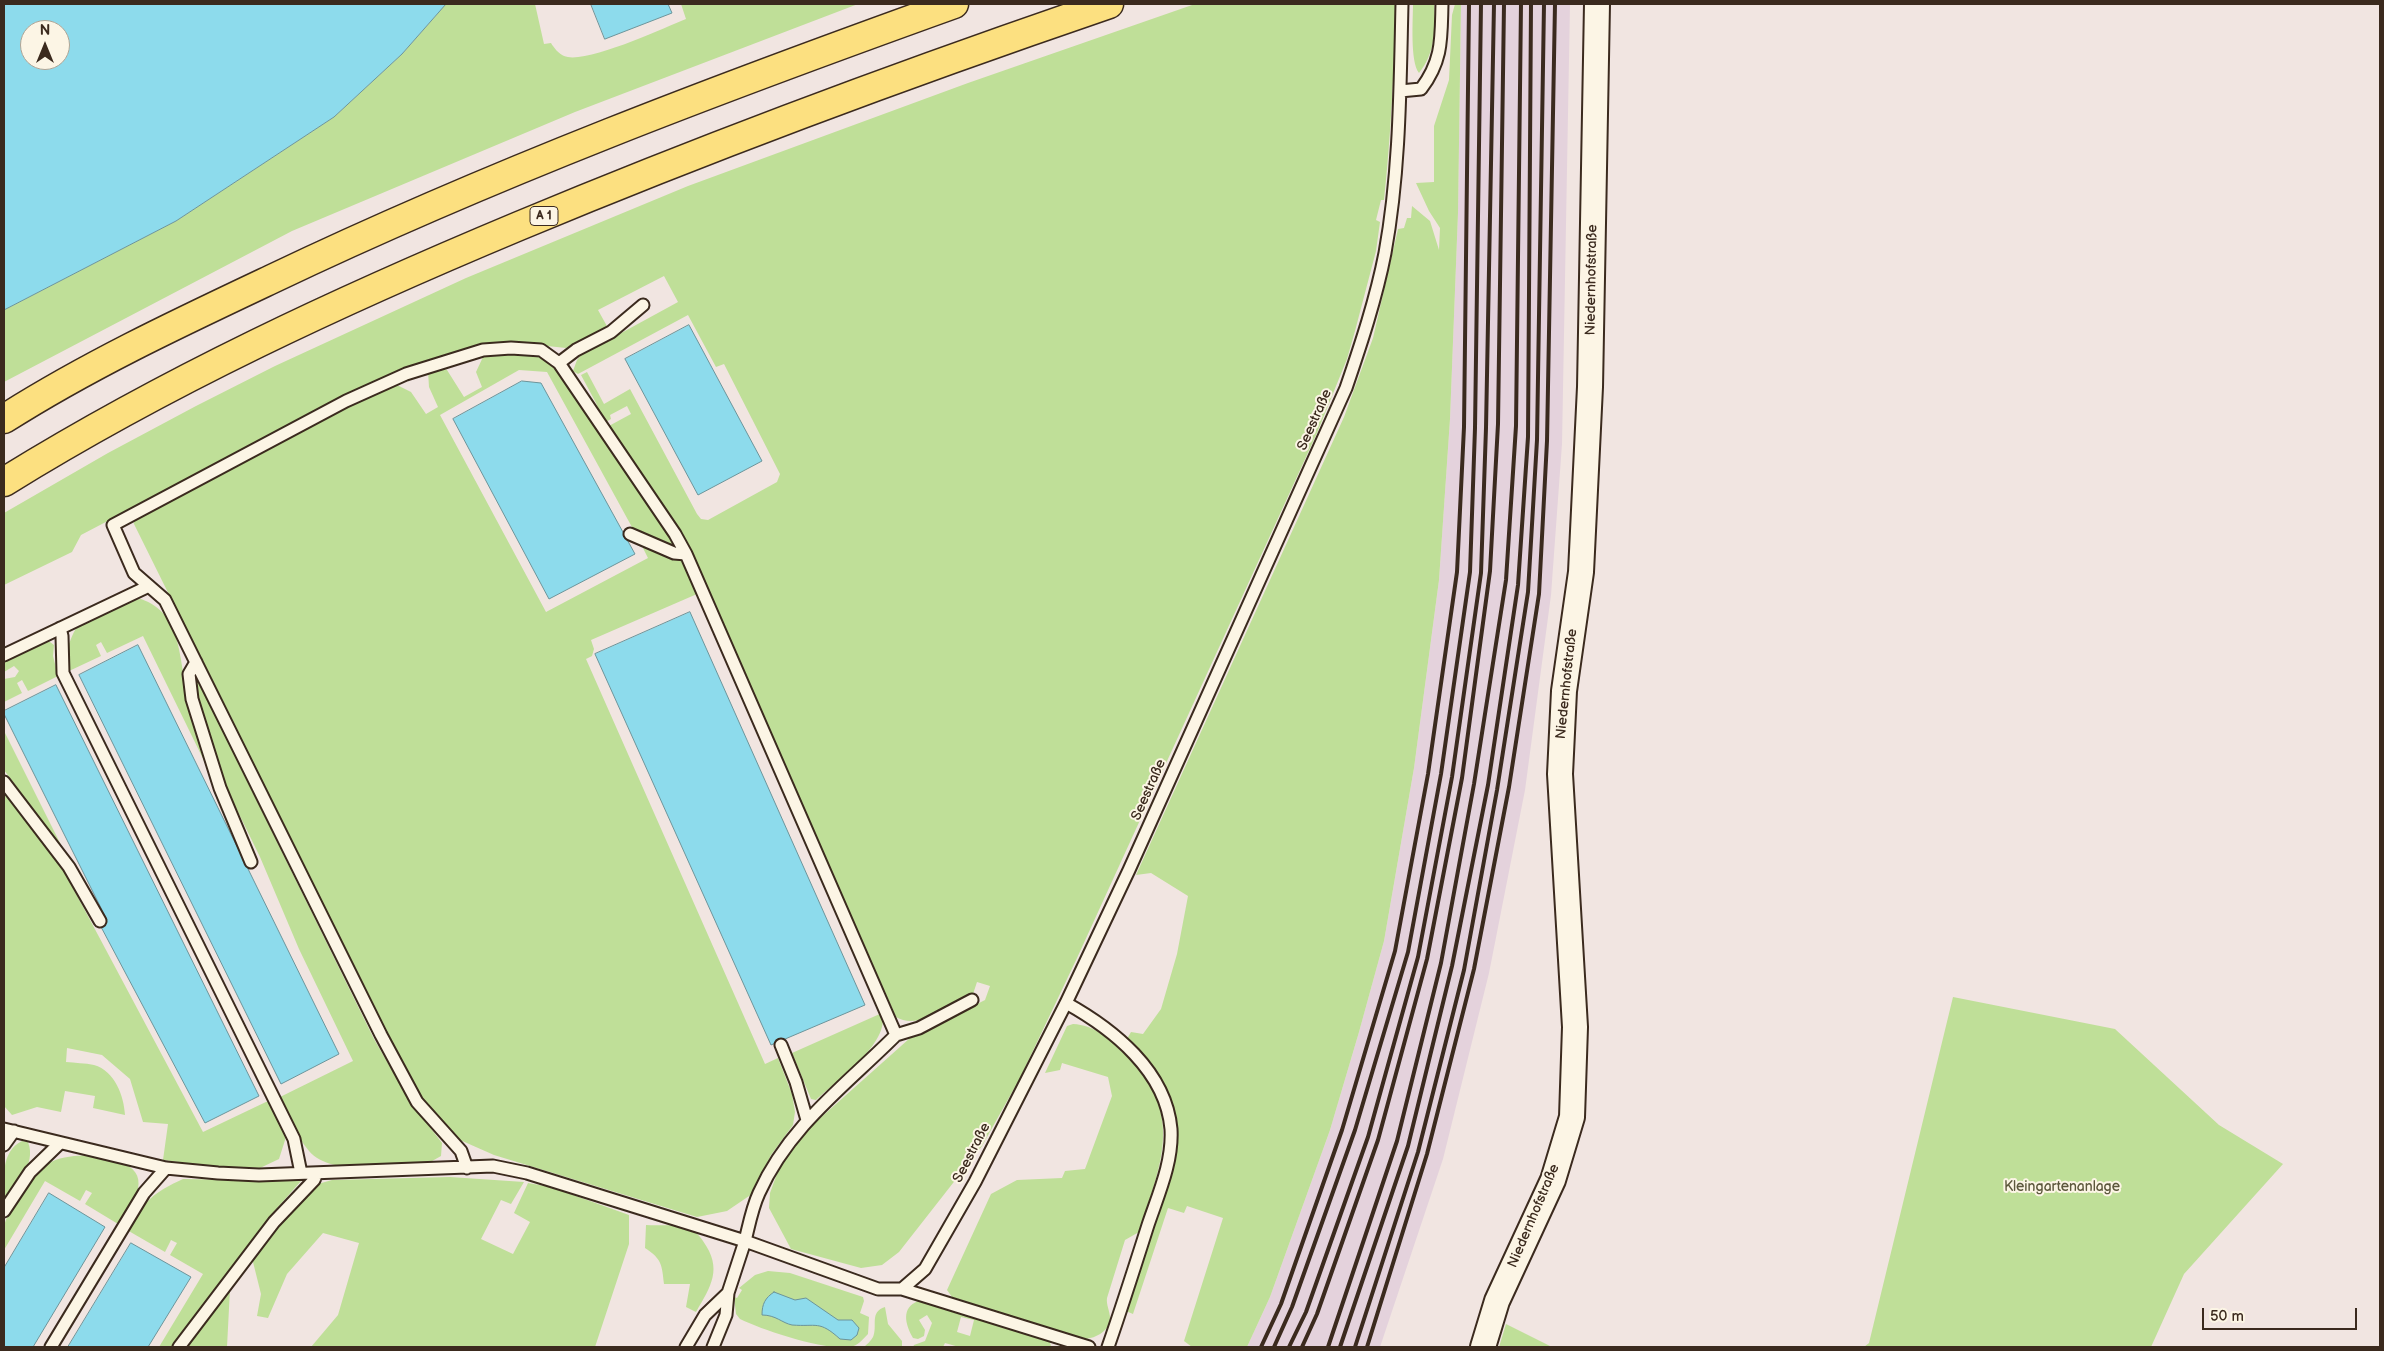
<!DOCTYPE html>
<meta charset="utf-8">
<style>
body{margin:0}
#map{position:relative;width:2384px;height:1351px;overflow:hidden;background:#f1e5e1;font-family:"Balsamiq Sans",sans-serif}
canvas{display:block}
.frame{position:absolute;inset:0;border:5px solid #3b2a1e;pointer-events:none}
.north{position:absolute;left:20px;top:20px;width:50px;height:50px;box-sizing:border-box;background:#fcf5e5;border:1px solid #afa495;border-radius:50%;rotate:0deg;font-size:14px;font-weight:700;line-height:20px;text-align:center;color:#3b2a1e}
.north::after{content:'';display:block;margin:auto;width:18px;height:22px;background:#3b2a1e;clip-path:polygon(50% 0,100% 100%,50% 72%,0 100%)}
.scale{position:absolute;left:2202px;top:1308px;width:155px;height:22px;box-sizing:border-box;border:2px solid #3b2a1e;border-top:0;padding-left:6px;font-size:15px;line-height:18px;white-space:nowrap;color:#3b2a1e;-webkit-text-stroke:4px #fcf5e5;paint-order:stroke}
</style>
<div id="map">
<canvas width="2384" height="1351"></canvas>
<div class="frame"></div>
<div class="north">N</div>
<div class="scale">50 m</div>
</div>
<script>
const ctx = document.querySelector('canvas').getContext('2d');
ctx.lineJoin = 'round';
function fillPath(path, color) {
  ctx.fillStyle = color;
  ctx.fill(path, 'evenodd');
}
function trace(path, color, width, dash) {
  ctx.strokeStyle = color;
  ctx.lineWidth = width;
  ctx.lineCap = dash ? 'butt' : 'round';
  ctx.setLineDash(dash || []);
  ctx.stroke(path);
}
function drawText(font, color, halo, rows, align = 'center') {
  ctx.font = font + ' "Balsamiq Sans",sans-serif';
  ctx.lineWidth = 4;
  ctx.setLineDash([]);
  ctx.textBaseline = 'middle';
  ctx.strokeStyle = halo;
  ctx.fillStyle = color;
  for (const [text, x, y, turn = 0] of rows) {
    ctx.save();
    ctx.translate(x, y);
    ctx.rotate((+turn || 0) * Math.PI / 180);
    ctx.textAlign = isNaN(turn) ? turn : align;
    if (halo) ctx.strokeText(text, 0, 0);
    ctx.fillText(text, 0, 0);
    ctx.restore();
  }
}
fillPath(new Path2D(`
 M1461,4H1570L1562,444L1551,595L1525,790L1489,973L1443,1159L1380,1347H1247L1270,1297L1330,1130L1359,1032L1384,941L1414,768L1439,580L1450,419L1458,213Z`), '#e4d2dc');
fillPath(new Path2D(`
 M446,4H535L544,44L551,43C554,48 559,54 564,56C585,65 663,28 686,19L681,4H858L575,112L292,231L4,382V310L176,221L334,117L402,54Z
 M1195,4H1396C1394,69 1391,135 1384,200H1381L1376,220L1380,222L1376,251L1355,331L1347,359L1317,433L1077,958L1020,1078L982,1146L899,1252L882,1265L861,1268L791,1249L769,1208L770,1193L778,1171L797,1143L808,1129L910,1038L985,1000L990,986L977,982L973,994C952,1005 918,1031 896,1017L694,560L607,427L631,414L627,406L610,415L611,419L604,423L596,403L581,375L587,372L604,404L630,389L697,514L701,519L708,520L777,482L780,474L724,364L716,367L688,315L578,374L573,371L577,360L581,355L678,302L664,276L598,310L608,328L566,348L510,342L482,344L405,370L342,398L81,535L72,552L4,585V513L108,453L196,406L275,366L466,278L688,186L968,83Z
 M1413,4H1434C1436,27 1435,54 1419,73C1410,62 1413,19 1413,4Z
 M1455,4H1461L1458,213L1450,419L1439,580L1414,768L1384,941L1359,1032L1330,1130L1270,1297L1247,1347H1192L1184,1341L1223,1218L1187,1206L1184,1213L1168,1208L1133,1314L1126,1311L1173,1167C1183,1115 1166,1075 1127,1039L1131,1032L1143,1034L1161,1009L1177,954L1188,896L1151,873L1136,875L1344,417L1373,338L1398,229L1404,228L1407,218H1411L1412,206L1430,221L1439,250L1440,228L1429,211L1416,183L1434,182V126L1449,80L1452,15Z
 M525,354L543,358L552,364L655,512L677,547L675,548L667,542L633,529L547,372L519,370L440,415L546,612L648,558L641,544L685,562L697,594L591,640L594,649L592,656L586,659L765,1064L778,1058L792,1094L795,1112L793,1125L771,1155L752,1194L727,1211L697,1217L494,1155L460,1140L433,1116L412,1085L134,524L133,520L362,399L395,384L411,392L426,414L438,407L429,387L428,371L443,368L447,370L464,397L482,387L476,372L483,357Z
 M141,599C182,613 179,659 187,694C192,721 202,747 210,773L143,636L107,653L101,642L96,645L101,656L69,671C62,659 71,633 80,623C86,616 131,600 141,599Z
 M42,642H50L54,645L53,656L58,676L28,691L22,680L17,683L22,693L4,702V679L15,677L19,671L14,666L4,672V659Z
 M196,677L374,1039L409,1100L442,1143L441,1156L425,1165C394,1166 331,1177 309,1151C296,1136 288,1115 278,1098L353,1061L299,949L260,857L220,775L194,687Z
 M4,731L64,851L4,770Z
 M4,787L57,858L203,1132L268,1101L286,1137L279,1159L260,1168L218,1167L163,1160L168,1124L143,1122L130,1079L102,1055L67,1048L66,1062C75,1063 85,1063 94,1065C115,1071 124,1096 125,1115L93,1108L95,1096L65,1091L61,1112L37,1107L12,1115L4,1106Z
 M1953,997L2115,1029L2219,1125L2283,1164L2184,1274L2151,1347H1864L1869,1343Z
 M882,1013C891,1043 835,1082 816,1100L811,1099L792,1053Z
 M1073,1024C1094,1025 1108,1038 1122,1052C1186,1111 1162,1161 1139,1232L1125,1240L1107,1298C1106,1305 1110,1311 1110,1318C1110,1331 1096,1338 1085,1339L952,1297L947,1290L991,1194L1017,1180L1062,1178L1065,1171L1085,1169L1112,1096L1108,1077L1062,1063L1060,1070L1045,1073L1067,1026Z
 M22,1141L28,1142C37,1165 15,1184 4,1203C4,1179 0,1152 22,1141Z
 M89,1155C107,1159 144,1161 138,1189C136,1198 123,1215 118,1224L85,1204L92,1193L86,1190L80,1201L45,1181L4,1250C4,1243 2,1234 4,1227C7,1209 35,1170 51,1162C63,1156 75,1156 89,1155Z
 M450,1177L524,1182L511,1204L501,1200L481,1239L513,1254L530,1222L514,1213L528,1183L551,1187L629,1215V1244L595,1347H311L338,1315L359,1243L323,1233L287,1274L268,1318L257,1316L261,1294L252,1258L289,1213L318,1184L332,1180Z
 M183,1179L301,1181L271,1215L173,1347H159L203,1274L170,1255L177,1243L171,1240L165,1252L127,1230C143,1202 154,1192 183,1179Z
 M646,1225C658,1226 673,1224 685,1227C693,1229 699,1235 703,1241C723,1269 711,1286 696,1312L686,1307L690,1284H664C662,1265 662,1259 645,1248Z
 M768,1271L790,1273L863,1297L864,1301L860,1313L869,1317L868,1334C863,1339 858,1346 850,1347C826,1351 762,1330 740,1319L736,1314L734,1297L737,1298L742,1290L739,1288L755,1275Z
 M230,1289L227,1347H184Z
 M918,1301L1050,1342L1051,1347H959L945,1343L943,1347H913L914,1345L925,1341L932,1323L927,1315L919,1320L925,1330L924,1336L918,1339L913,1338C905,1324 901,1308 918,1301ZM961,1317L974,1320L970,1336L957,1332Z
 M885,1307L888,1324L902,1341V1347H864C867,1344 871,1341 873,1337C878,1326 869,1312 885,1307Z
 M1506,1324L1552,1347H1499Z`), '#bfdf98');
const water = new Path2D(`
 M4,4H446L402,54L334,117L176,221L4,310ZM30,30H60V60H30Z
 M591,4H668L672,13L605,39Z
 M689,325L762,461L698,495L625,359Z
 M522,381L541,383L635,554L549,599L453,419Z
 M690,612L865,1005L771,1045L595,654Z
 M138,645L339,1054L281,1084L79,675Z
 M56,685L259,1096L205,1123L100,925L107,920L4,714V711Z
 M49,1193L105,1227L33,1347H4V1268Z
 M131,1243L191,1277L148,1347H68Z
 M774,1292L795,1300L806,1298L838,1320H852L859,1328L857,1335L851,1340L840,1339C819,1320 817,1327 792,1325C782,1323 776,1315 762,1315C762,1304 765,1298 774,1292Z`);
fillPath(water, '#8ddbec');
trace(water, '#6c949a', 1);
const lane = new Path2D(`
 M1400,91L1421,89C1443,60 1441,38 1442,4
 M559,363L576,350L611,332L643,305
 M630,534L674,553L686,554
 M60,628L62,636L63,673L294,1139L301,1173
 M4,655L149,586
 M196,662L189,674L192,699L220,788L251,862
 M4,782L69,867L100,921
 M1066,1003C1113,1029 1166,1071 1171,1129C1173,1162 1158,1195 1148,1225C1135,1266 1122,1307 1108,1347
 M896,1035L919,1028L972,1000
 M781,1045L796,1082L807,1120
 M4,1129L166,1168L218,1173L259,1175L493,1166L527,1173L745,1241C749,1225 752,1208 759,1193C789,1126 846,1085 896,1035L686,554L675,534L559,363L541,350L511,348L483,350L406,374L346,401L113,525L134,573L165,600L381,1035L417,1102L461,1151L467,1168
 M4,1145L14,1131
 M4,1211L30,1172L60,1143
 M902,1289L1089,1347
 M51,1347L144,1193L166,1168
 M179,1347L274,1222L314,1180L317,1173
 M686,1347L705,1315L728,1293
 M713,1347L726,1315L728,1293L745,1241L878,1289H902L925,1269L975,1182L1066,1003L1129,870L1346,388C1361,344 1376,299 1385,253C1400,171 1400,87 1402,4`);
const street = new Path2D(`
 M1483,1347L1497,1301L1553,1180L1572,1117L1575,1027L1560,774L1564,691L1581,572L1590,387L1597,4`);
const highway = new Path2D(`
 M4,419C89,365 181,322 272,279C494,173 723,87 954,4
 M4,482C167,381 342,300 519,226C713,145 910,72 1109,4`);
trace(lane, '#3b2a1e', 15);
trace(street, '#3b2a1e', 28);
trace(highway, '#3b2a1e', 31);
trace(lane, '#fcf5e5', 11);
trace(street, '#fcf5e5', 24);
trace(highway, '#fce080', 28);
trace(new Path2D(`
 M1261,1347L1281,1304L1342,1130L1395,951L1428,774L1457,572L1464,427L1469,4
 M1274,1347L1292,1307L1355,1130L1408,952L1441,774L1470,572L1475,428L1481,4
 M1289,1347L1306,1312L1368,1137L1418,957L1452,777L1481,573L1486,428L1494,4
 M1302,1347L1317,1314L1378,1140L1427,959L1462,778L1490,571L1498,424L1504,4
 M1328,1347L1397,1141L1441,963L1474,784L1506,580L1516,426L1521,4
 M1340,1347L1408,1146L1452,966L1488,785L1518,585L1528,437L1531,4
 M1355,1347L1418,1152L1464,970L1497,790L1528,592L1537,440L1544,4
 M1367,1347L1427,1154L1474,969L1509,787L1539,594L1547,441L1555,4`), '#3b2a1e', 4);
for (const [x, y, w] of [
 [544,216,28]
]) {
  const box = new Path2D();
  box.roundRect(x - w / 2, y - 9.5, w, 19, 4);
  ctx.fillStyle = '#fcf5e5';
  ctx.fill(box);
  trace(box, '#3b2a1e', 1);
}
drawText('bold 12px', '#3b2a1e', null, [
 ["A 1",544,216]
]);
drawText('14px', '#3b2a1e', '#fcf5e5', [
 ["Niedernhofstraße",1592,280,-89],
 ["Seestraße",1315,420,-66],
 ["Niedernhofstraße",1567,684,-84],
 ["Seestraße",1149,790,-66],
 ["Seestraße",972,1153,-63],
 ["Niedernhofstraße",1534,1216,-67]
]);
drawText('14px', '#5c573c', '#fcf5e5', [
 ["Kleingartenanlage",2062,1187]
]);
</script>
